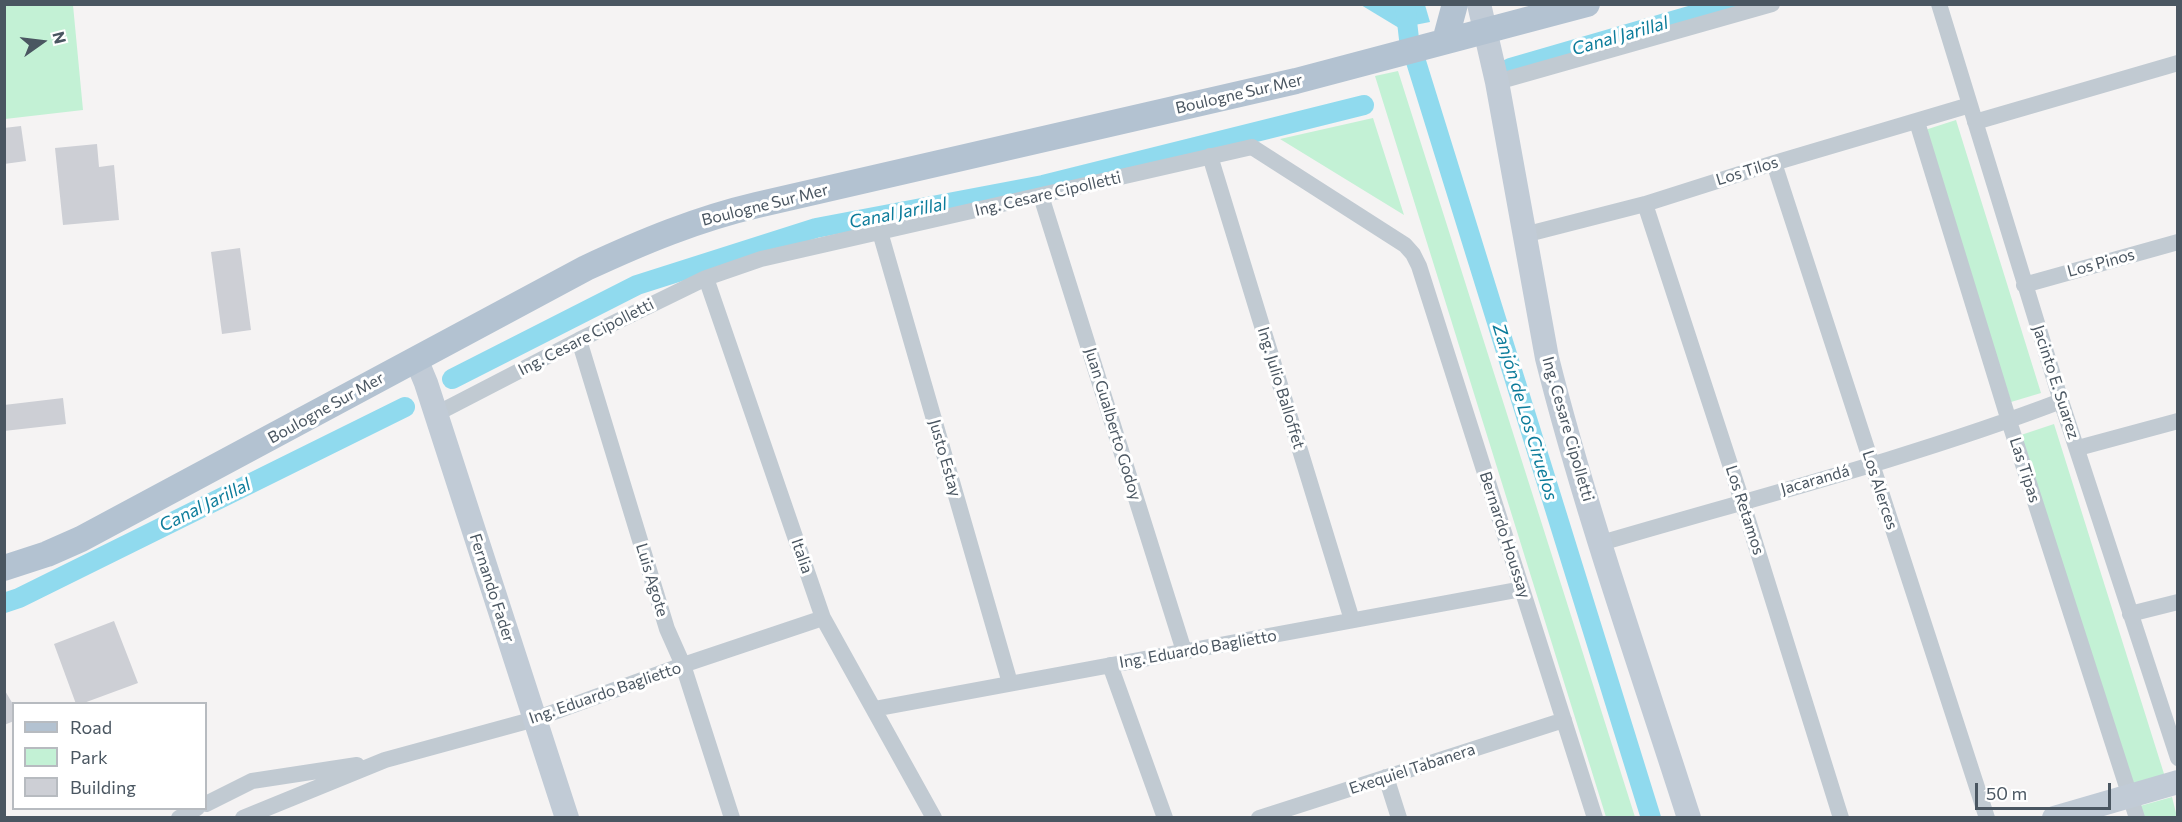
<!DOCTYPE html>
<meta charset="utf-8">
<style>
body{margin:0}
#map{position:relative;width:2182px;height:822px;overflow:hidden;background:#f5f3f3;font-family:Commissioner,sans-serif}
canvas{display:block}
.frame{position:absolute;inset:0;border:6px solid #4a5661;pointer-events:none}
.legend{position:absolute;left:12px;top:702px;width:195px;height:108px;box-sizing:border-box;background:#fff;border:2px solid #b7bbc0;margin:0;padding:8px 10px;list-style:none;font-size:18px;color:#4a5661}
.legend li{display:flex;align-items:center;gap:12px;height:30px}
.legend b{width:30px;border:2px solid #b7bbc0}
.north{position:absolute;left:12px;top:12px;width:60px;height:60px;-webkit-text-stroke:4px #fff;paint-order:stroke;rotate:76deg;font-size:16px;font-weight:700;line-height:24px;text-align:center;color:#4a5661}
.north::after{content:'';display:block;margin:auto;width:21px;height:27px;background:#4a5661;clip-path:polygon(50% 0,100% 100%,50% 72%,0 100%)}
.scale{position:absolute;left:1975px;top:783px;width:136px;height:27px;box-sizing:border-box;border:3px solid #4a5661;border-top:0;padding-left:8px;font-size:18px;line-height:21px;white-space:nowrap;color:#4a5661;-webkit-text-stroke:4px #fff;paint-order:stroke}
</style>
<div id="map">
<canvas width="2182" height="822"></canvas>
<div class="frame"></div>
<ul class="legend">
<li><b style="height:8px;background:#b3c2d1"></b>Road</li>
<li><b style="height:16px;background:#c3f1d5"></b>Park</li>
<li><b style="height:16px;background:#cdcfd5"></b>Building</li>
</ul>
<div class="north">N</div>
<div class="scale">50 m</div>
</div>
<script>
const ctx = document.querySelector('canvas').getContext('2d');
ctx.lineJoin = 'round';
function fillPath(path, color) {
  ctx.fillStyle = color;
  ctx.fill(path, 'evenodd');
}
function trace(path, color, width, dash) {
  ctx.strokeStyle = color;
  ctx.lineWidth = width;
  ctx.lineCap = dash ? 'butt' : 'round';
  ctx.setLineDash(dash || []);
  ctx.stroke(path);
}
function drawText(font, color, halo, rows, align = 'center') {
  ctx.font = font + ' Commissioner,sans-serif';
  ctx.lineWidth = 6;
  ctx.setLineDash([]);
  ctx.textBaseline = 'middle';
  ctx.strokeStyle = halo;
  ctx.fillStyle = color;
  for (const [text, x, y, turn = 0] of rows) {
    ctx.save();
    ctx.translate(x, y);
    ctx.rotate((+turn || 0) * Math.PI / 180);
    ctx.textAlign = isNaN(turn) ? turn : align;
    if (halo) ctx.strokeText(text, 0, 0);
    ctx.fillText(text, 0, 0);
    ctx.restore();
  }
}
fillPath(new Path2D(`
 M4,5H73L83,110L5,119Z
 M1398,71L1635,817H1606L1375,76Z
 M1373,118L1404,215L1280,139Z
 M1956,120L2041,393L2011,402L1925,130Z
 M2054,424L2165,777L2133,788L2021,435Z
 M2172,797L2177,817H2143L2140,806Z`), '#c3f1d5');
fillPath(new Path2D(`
 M1361,5H1425L1430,22L1399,28Z`), '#90daee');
trace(new Path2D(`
 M1405,4L1409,39L1651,818
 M1510,68L1731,4
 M452,379L637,285L816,228L1043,185L1364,105
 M4,603L19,598L405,407`), '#90daee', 20);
fillPath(new Path2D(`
 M21,126L26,161L4,164V128Z
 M97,144L99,167L114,165L119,220L63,225L55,148Z
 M240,248L251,330L222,334L211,252Z
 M63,398L66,424L4,431V405Z
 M114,621L138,683L81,704H76L54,644Z
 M4,689L14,706V721L4,725Z`), '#cdcfd5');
trace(new Path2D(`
 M1939,4L2061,401L2178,758
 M1497,82L1772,4
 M1917,122L2009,421L2137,818
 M1975,122L2178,63
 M1210,156L1352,620
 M1774,163L1987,818
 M1041,196L1184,651
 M1645,204L1742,501L1841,818
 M880,232L1010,683
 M1524,235L1645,204L1774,163L1970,105
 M706,278L823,618L934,818
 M2024,285L2178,242
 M579,340L667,629L683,665L732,818
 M436,414L579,340L706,278L761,259L1252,147L1405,245L1413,254L1419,266L1595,818
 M2078,448L2178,421
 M1601,543C1754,498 1911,458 2061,401
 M2130,614L2178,602
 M1110,665L1165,818
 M874,709L1522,589
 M1386,777L1399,818
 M206,804L252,781L357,765
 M179,818L197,808
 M243,818L385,760L535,719L683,665L823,618
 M1259,818L1564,720`), '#c1cad2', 16);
trace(new Path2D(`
 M1479,4L1497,82L1547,358C1586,513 1640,665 1689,818
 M416,359L426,383L567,818
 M2054,818L2178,782`), '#c1cbd6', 24);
trace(new Path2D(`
 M1445,41L1455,4
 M4,568L47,554L81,539L586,268C642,242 697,219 757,205L1296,81L1587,4`), '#b3c2d1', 26);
drawText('16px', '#4a5661', '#fff', [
 ["Boulogne Sur Mer",1239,94,-13],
 ["Los Tilos",1747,171,-17],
 ["Ing. Cesare Cipolletti",1048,194,-13],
 ["Boulogne Sur Mer",765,205,-14],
 ["Los Pinos",2101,263,-15],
 ["Ing. Cesare Cipolletti",586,337,-27],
 ["Jacinto E. Suarez",2056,382,72],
 ["Ing. Julio Balloffet",1281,388,73],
 ["Boulogne Sur Mer",326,408,-29],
 ["Juan Gualberto Godoy",1113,424,73],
 ["Ing. Cesare Cipolletti",1568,429,74],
 ["Justo Estay",945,458,74],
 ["Las Tipas",2025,470,72],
 ["Jacarandá",1815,480,-16],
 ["Los Alerces",1880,490,72],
 ["Los Retamos",1745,510,72],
 ["Bernardo Houssay",1505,535,72],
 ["Italia",802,556,71],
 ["Luis Agote",652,580,73],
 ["Fernando Fader",492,588,72],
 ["Ing. Eduardo Baglietto",1198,649,-10],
 ["Ing. Eduardo Baglietto",605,693,-19],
 ["Exequiel Tabanera",1412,769,-18]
]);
drawText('italic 18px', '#0c7c9b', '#fff', [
 ["Canal Jarillal",1620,36,-16],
 ["Canal Jarillal",898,213,-11],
 ["Zanjón de Los Ciruelos",1525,412,73],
 ["Canal Jarillal",205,505,-26]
]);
</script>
